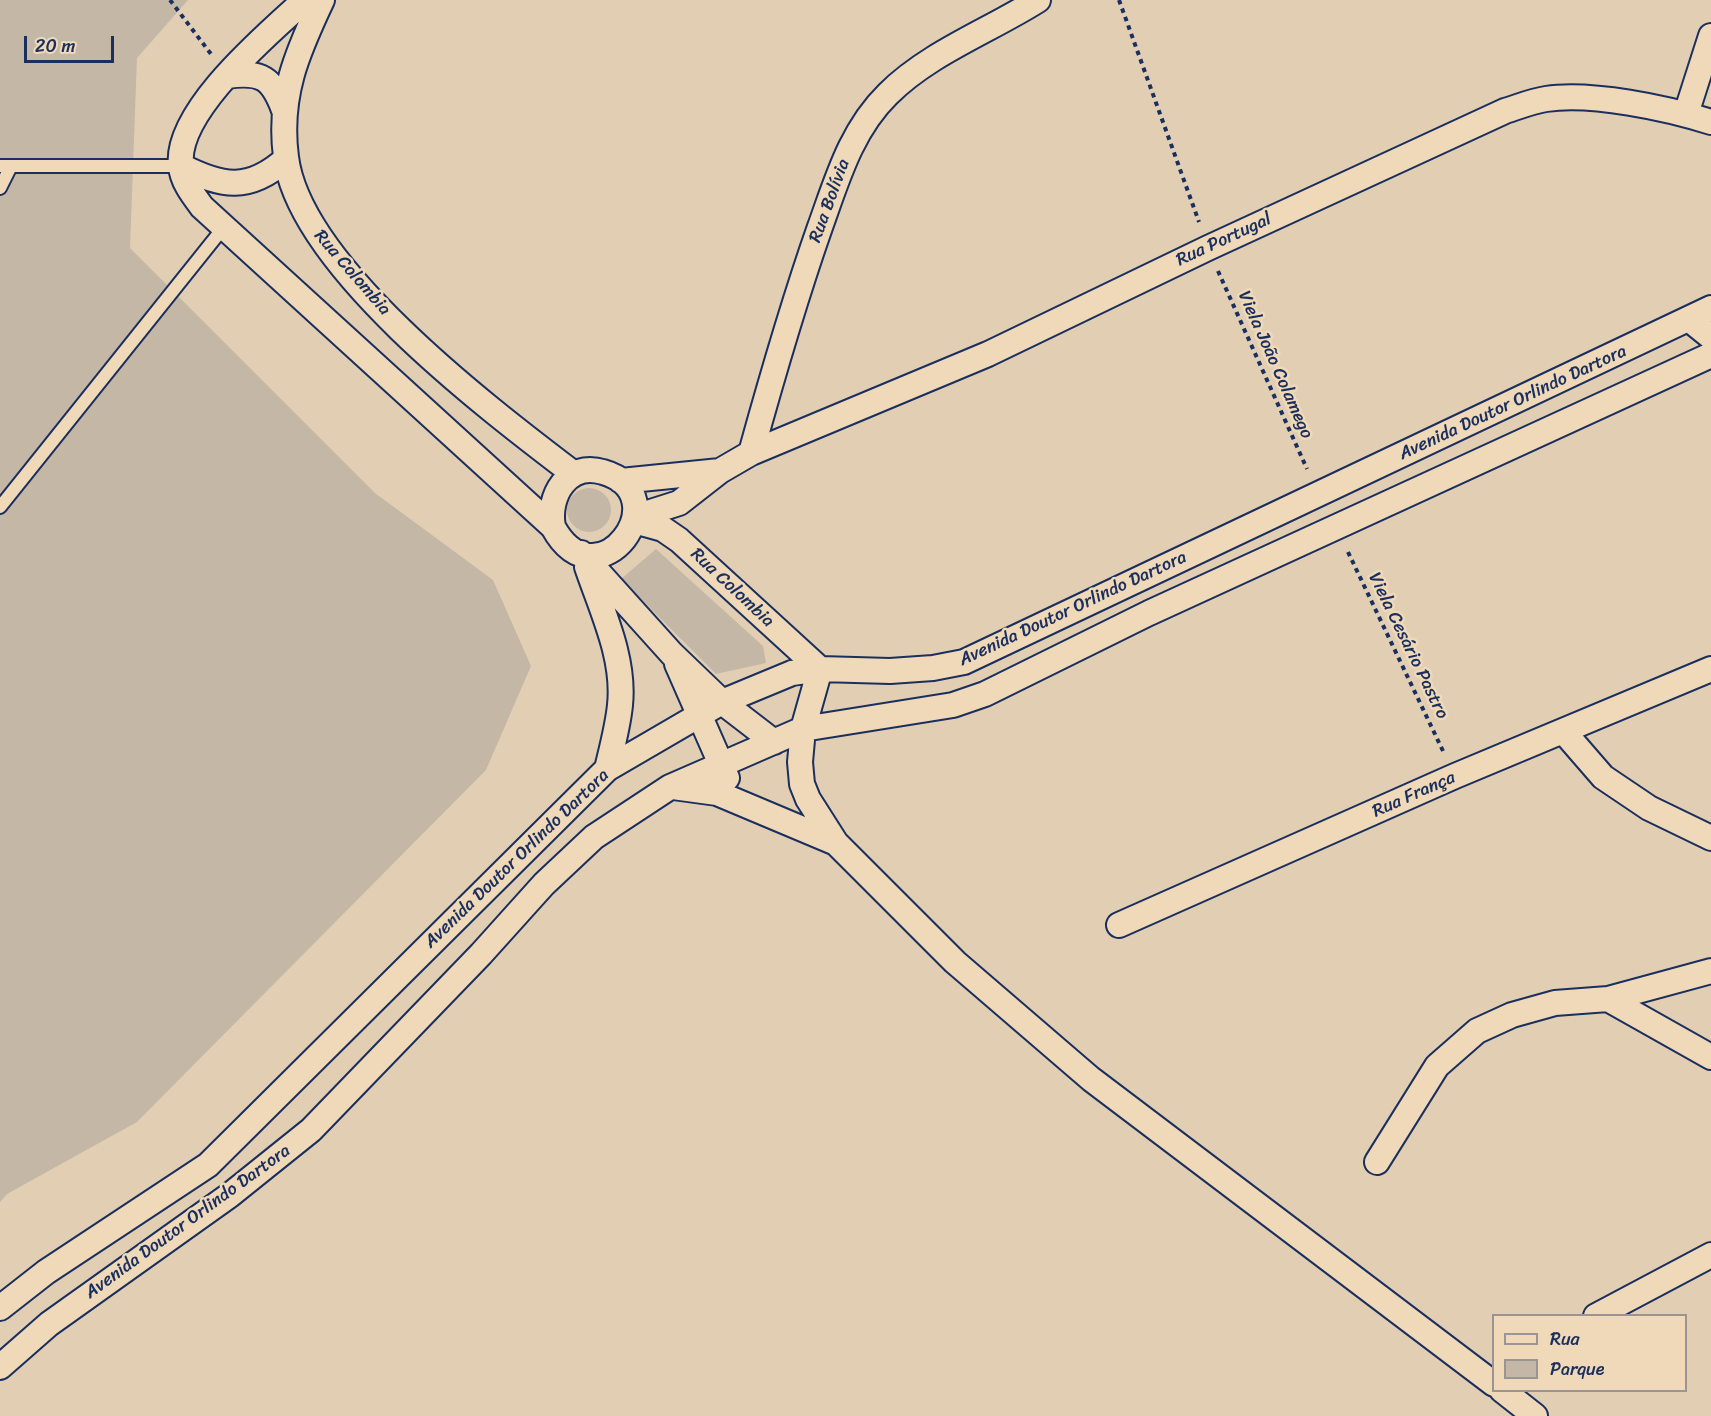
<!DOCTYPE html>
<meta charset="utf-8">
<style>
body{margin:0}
#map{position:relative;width:1711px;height:1416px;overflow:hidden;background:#e2cfb3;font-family:Sriracha,sans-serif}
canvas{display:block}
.legend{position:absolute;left:1492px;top:1314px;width:195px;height:78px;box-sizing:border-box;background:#efd9b8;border:2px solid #9a9594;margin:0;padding:8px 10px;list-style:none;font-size:18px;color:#1b2f5e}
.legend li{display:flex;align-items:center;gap:12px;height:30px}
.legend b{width:30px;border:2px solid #9a9594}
.scale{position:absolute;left:24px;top:36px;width:90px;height:27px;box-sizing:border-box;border:3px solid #1b2f5e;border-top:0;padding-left:8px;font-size:18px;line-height:21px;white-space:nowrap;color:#1b2f5e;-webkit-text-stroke:4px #efd9b8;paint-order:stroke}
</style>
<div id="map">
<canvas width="1711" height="1416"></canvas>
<ul class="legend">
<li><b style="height:8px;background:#efd9b8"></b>Rua</li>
<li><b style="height:16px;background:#c5b7a6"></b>Parque</li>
</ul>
<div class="scale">20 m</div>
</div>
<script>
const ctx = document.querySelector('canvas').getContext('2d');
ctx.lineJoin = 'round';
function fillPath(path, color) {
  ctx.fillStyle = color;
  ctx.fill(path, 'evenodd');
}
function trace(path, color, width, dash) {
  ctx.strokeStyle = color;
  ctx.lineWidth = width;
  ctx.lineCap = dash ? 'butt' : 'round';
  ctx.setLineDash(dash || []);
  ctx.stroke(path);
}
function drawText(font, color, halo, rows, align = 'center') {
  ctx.font = font + ' Sriracha,sans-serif';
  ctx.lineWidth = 5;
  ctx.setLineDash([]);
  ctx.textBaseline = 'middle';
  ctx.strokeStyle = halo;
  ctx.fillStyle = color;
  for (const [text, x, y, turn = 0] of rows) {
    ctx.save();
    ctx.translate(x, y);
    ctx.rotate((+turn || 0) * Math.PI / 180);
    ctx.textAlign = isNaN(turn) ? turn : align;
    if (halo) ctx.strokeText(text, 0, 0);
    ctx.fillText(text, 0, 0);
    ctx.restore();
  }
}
fillPath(new Path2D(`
 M0,0H188L137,58L130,248L375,493L493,580L531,666L486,770L137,1122L7,1194L0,1202Z
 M567 510a22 22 0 1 1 44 0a22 22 0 1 1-44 0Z
 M656,549L763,646L766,663L716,674L621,579Z`), '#c5b7a6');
const service = new Path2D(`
 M0,166H181
 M0,188L11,166
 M0,507L224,227`);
const minor = new Path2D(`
 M305,0C268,34 174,112 181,166C182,181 193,195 202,207L553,527C598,609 681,494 603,472C568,461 547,496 553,527
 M322,0C297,53 278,96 286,157C299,266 490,410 574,474
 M227,76C262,71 272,78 284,110
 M1686,114L1711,36
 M181,166C222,187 249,192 286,159
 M1690,320L1711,337
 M751,453L988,354L1208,248L1505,111C1518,107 1532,101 1546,99C1591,92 1667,108 1711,122
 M621,481L720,471
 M635,517L679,503L720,471L751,453C772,377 794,301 820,227C837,180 851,130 888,94C929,53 989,31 1038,0
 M634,521L663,529L679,540L820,669L803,729L800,762L802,784L808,799L836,843L955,962L1091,1079L1494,1384
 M581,553L672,654L722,702L774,742
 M587,567C602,611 625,658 620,705C618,726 612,748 607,769
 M677,664L727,778
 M1564,732L1603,777L1649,808L1711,838
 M673,787L717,793L836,843
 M1119,925L1455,776L1711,669
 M1608,999L1711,1057
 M1377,1162L1437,1066L1477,1031L1512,1015L1555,1003L1608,999L1711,971
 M0,1308L46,1272L208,1165L607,769L722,702L792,673L820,669L890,671L933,668L964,662L1711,308
 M1596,1316L1711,1255
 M0,1367L49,1324L230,1195L311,1130L481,954L544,884L594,837L670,787L803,729L953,705L985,694L1149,613L1711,355
 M1502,1390L1535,1416`);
trace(service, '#1b2f5e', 16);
trace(minor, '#1b2f5e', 28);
trace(new Path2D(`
 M170,0L211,54
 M1119,0L1199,222
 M1218,271L1307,469
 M1348,552L1443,751`), '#1b2f5e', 4, [4.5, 4.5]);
trace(service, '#efd9b8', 12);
trace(minor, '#efd9b8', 24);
drawText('18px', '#1b2f5e', '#efd9b8', [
 ["Rua Bolívia",830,201,-70],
 ["Rua Portugal",1224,240,-25],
 ["Rua Colombia",352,273,49],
 ["Viela João Colamego",1275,365,66],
 ["Avenida Doutor Orlindo Dartora",1513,403,-25],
 ["Rua Colombia",732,588,43],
 ["Avenida Doutor Orlindo Dartora",1073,609,-25],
 ["Viela Cesário Pastro",1408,646,64],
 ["Rua França",1414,795,-24],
 ["Avenida Doutor Orlindo Dartora",517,859,-44],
 ["Avenida Doutor Orlindo Dartora",188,1222,-36]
]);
</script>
